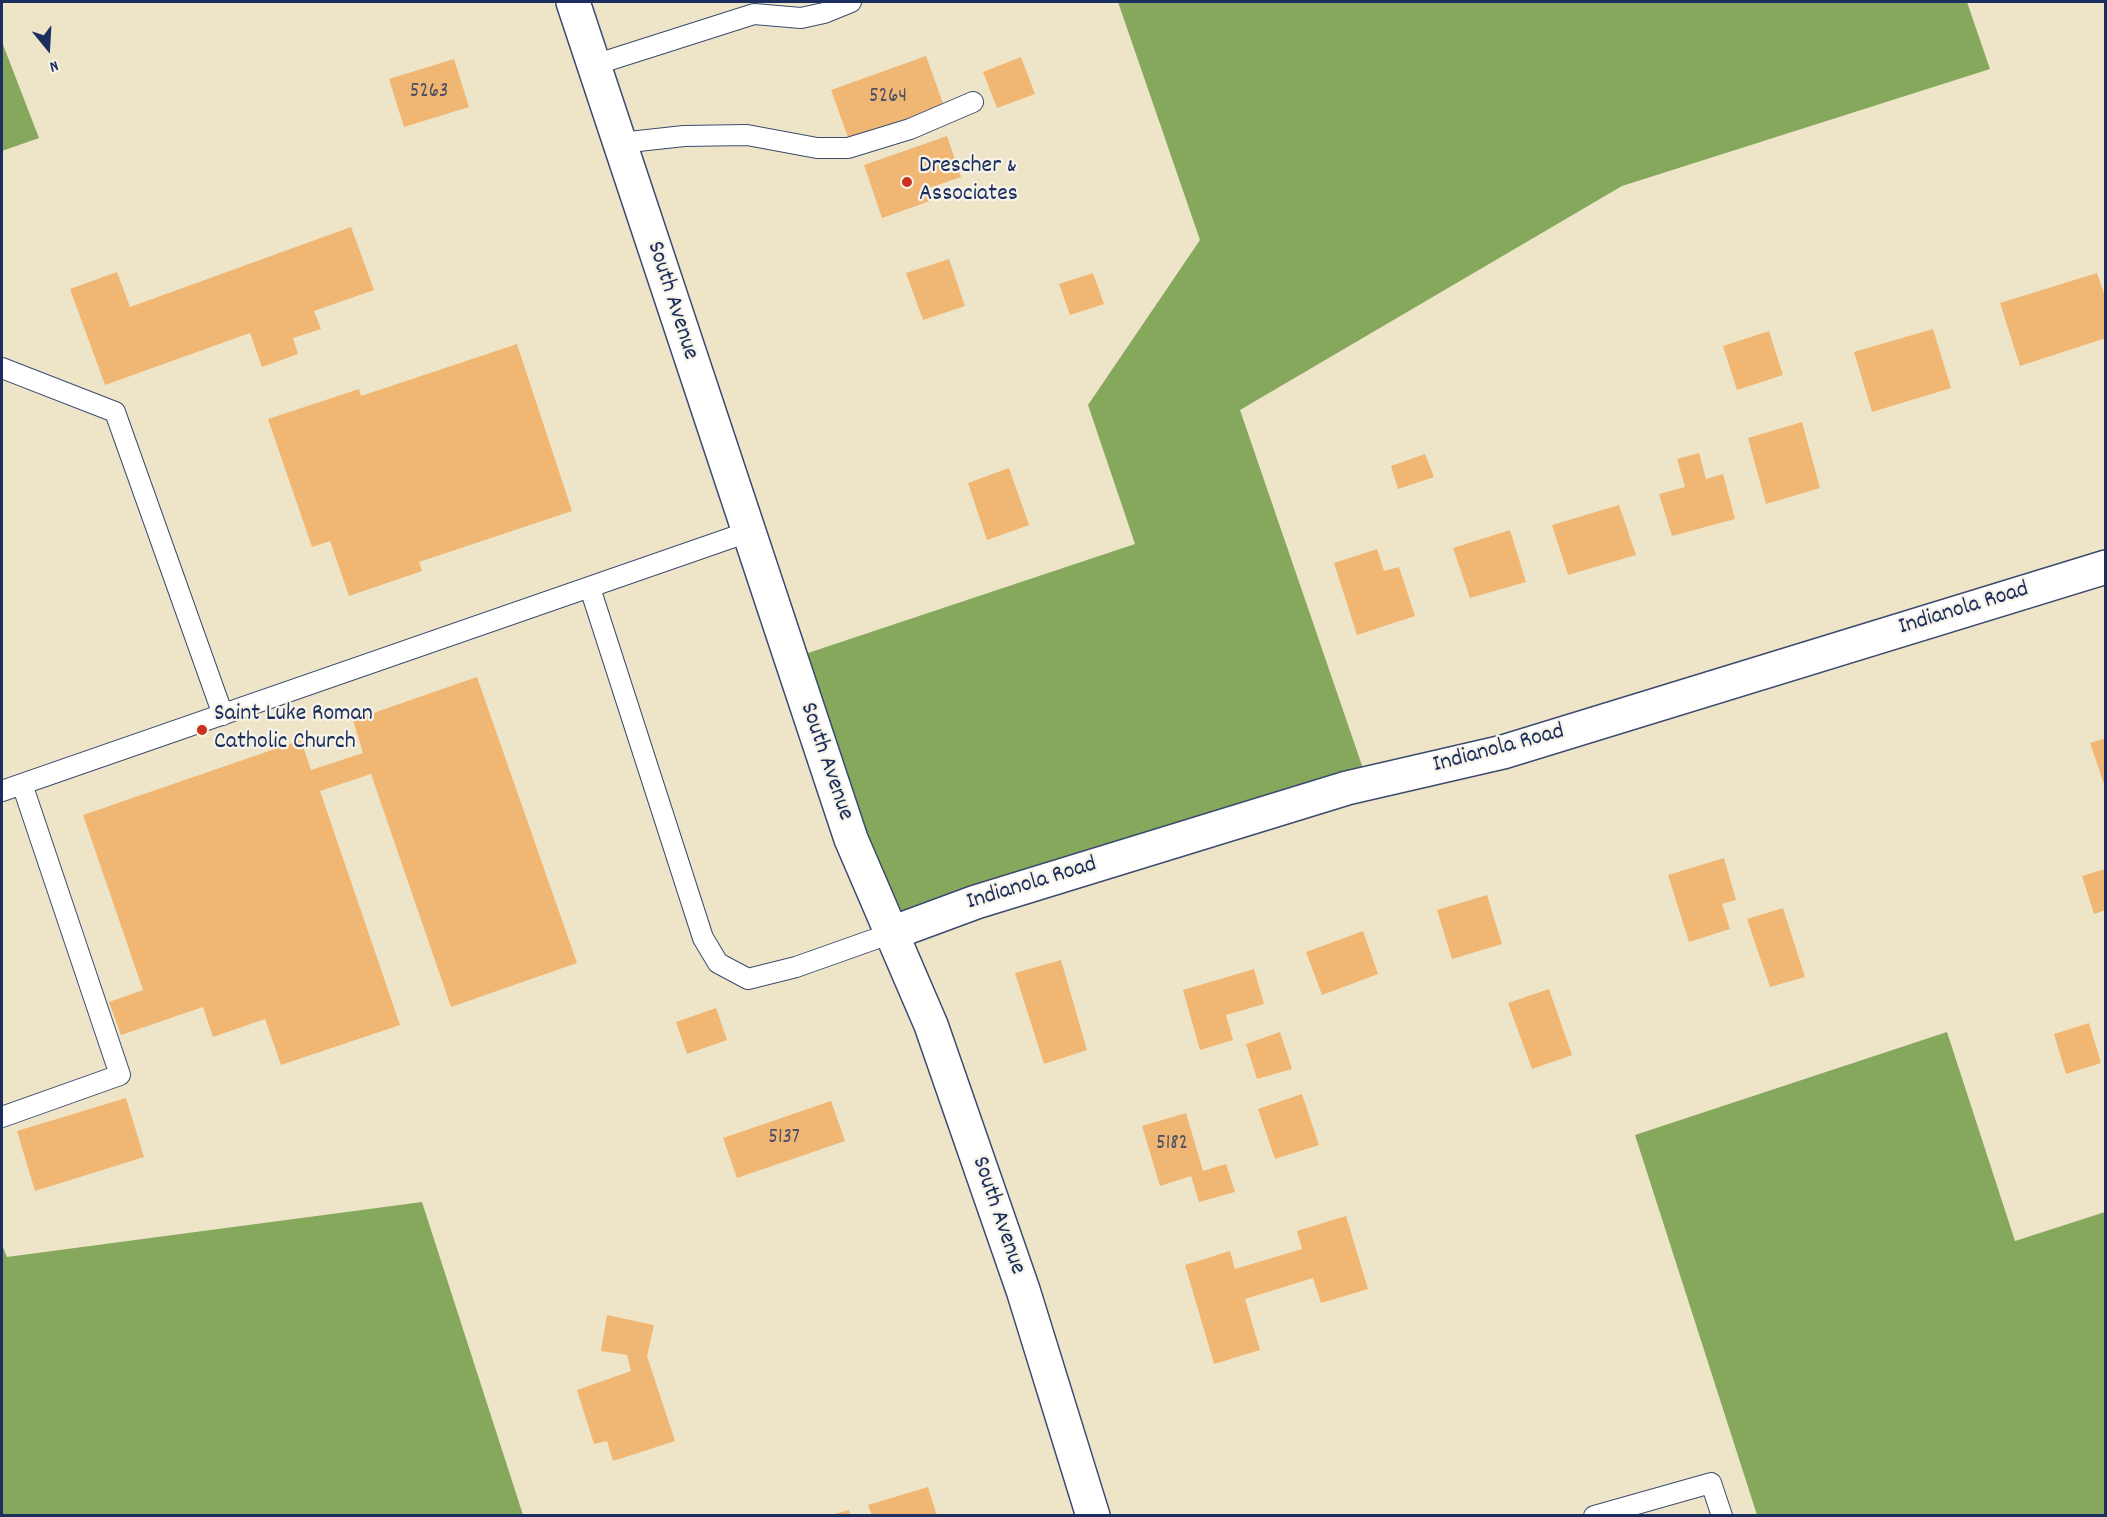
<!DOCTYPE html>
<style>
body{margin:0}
#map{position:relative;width:2107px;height:1517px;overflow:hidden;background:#eee5c9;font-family:Dekko,sans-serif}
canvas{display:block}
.frame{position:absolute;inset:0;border:3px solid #1b2f5e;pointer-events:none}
.north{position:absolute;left:18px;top:18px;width:60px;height:60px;-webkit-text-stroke:4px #f7f3e8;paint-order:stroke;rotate:162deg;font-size:16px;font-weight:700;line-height:24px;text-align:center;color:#1b2f5e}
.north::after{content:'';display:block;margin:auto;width:21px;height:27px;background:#1b2f5e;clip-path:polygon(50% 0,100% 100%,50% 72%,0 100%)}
</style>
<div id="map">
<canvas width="2107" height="1517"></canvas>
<div class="frame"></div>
<div class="north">N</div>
</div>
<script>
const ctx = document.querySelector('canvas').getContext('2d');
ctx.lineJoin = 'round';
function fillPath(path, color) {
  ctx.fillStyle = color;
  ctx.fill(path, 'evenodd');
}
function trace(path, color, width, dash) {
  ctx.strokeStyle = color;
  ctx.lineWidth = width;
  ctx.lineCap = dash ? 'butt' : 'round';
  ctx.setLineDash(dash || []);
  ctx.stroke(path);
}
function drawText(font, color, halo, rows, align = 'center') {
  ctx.font = font + ' Dekko,sans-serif';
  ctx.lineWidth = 4.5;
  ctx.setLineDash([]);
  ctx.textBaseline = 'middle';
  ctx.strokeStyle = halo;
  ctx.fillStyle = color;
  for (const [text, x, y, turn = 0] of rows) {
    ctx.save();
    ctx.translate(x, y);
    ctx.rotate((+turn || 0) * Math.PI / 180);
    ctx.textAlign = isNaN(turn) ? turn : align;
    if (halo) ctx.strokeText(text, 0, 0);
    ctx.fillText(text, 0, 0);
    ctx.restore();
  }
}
fillPath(new Path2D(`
 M1118,2H1967L1990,69L1622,186L1240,410L1368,783L892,933L790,659L1135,544L1088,405L1200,240Z
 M2,42L39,138L2,151Z
 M1947,1032L2015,1241L2105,1212V1515H1757L1635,1135Z
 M422,1202L523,1515H2V1245L7,1257Z`), '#85a85c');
fillPath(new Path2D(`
 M926,56L944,106L849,140L831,90Z
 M1021,57L1035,94L997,108L983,72Z
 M454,59L469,107L404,127L389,79Z
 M947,136L961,177L929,188L933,200L882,218L864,165Z
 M351,227L374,290L314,311L321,329L293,338L298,354L262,367L250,333L105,385L70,289L117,272L130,307Z
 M949,259L965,306L923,320L906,273Z
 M1093,273L1104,304L1070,315L1059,284Z
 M2097,273L2106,299V338L2020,366L2000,303Z
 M1933,329L1951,388L1872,412L1854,352Z
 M1769,331L1783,375L1737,390L1723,346Z
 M517,344L572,511L419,562L422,571L349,596L330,541L312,547L268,419L359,389L361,396Z
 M1802,422L1820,488L1766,504L1748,438Z
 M1699,453L1706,479L1723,474L1735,519L1672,536L1659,494L1685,487L1677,459Z
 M1425,454L1434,477L1398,489L1391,466Z
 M1009,468L1029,525L987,540L968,483Z
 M1619,505L1636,555L1568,575L1552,525Z
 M1510,530L1526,582L1470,598L1453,548Z
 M1377,549L1384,571L1399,567L1415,616L1357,635L1334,563Z
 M477,677L577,963L451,1007L371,774L320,791L400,1025L281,1065L265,1019L213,1037L203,1007L121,1035L109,1002L143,990L83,815L301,740L311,770L363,753L353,720Z
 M2106,738V787H2105L2090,743Z
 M1724,858L1736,900L1722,904L1730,929L1689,942L1668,875Z
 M2105,869L2106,910L2094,914L2082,876Z
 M1487,895L1502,944L1452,959L1437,910Z
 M1783,908L1805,977L1770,987L1747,919Z
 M1363,931L1378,974L1322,995L1306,952Z
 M1061,960L1087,1050L1044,1064L1015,973Z
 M1254,969L1264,1004L1226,1015L1233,1040L1200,1050L1183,990Z
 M1549,989L1572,1055L1532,1069L1508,1003Z
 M716,1008L727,1040L687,1054L676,1022Z
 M2089,1023L2101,1063L2066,1074L2054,1034Z
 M1280,1032L1292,1069L1257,1079L1246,1044Z
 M1302,1094L1319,1145L1275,1159L1258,1109Z
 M126,1098L144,1157L35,1191L17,1131Z
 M831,1101L845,1141L737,1178L723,1138Z
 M1186,1113L1203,1171L1226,1164L1235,1192L1199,1202L1191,1176L1160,1186L1142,1126Z
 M1346,1216L1368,1289L1321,1303L1313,1278L1245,1299L1260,1350L1214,1364L1185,1265L1230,1251L1235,1269L1302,1249L1297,1231Z
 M607,1315L654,1325L647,1356L675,1441L613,1461L607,1441L594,1444L577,1390L631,1371L627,1355L601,1351Z
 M928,1487L937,1516H872L868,1505Z
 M849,1510L851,1516H832L831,1515Z`), '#f0b774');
const service = new Path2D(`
 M594,65L754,14L801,18L824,13L851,2
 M620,143L684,136L747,135L817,148H848L910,129L973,102
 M2,368L115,412L223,715
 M590,588L703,938L718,963L748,979L796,967L892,933
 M2,791L748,532
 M2,1117L120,1075L22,784
 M1594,1516L1711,1483L1722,1516`);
const tertiary = new Path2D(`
 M892,933L976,902L1347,788L1503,752L2106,567`);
const secondary = new Path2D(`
 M573,2L851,839L931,1025L1023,1290L1093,1516`);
trace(service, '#3b4a6e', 22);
trace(tertiary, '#3b4a6e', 36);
trace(secondary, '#3b4a6e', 36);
trace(service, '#fff', 20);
trace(tertiary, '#fff', 33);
trace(secondary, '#fff', 33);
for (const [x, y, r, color] of [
 [907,182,6,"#c8321e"],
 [202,730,6,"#c8321e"]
]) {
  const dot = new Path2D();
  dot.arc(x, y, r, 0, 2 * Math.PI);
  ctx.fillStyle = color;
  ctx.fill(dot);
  trace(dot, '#f7f3e8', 2);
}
drawText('21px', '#505164', null, [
 ["5263",429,93],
 ["5264",888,98],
 ["5137",784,1139],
 ["5182",1172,1145]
]);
drawText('24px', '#1b2f5e', '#f7f3e8', [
 ["Drescher &",919,168],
 ["Associates",919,196],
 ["Saint Luke Roman",214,716],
 ["Catholic Church",214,744]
], 'left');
drawText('24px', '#1b2f5e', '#f7f3e8', [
 ["South Avenue",671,301,72],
 ["Indianola Road",1964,610,-17],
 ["Indianola Road",1499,750,-15],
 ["South Avenue",825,762,71],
 ["Indianola Road",1032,885,-17],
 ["South Avenue",997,1216,71]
]);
</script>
